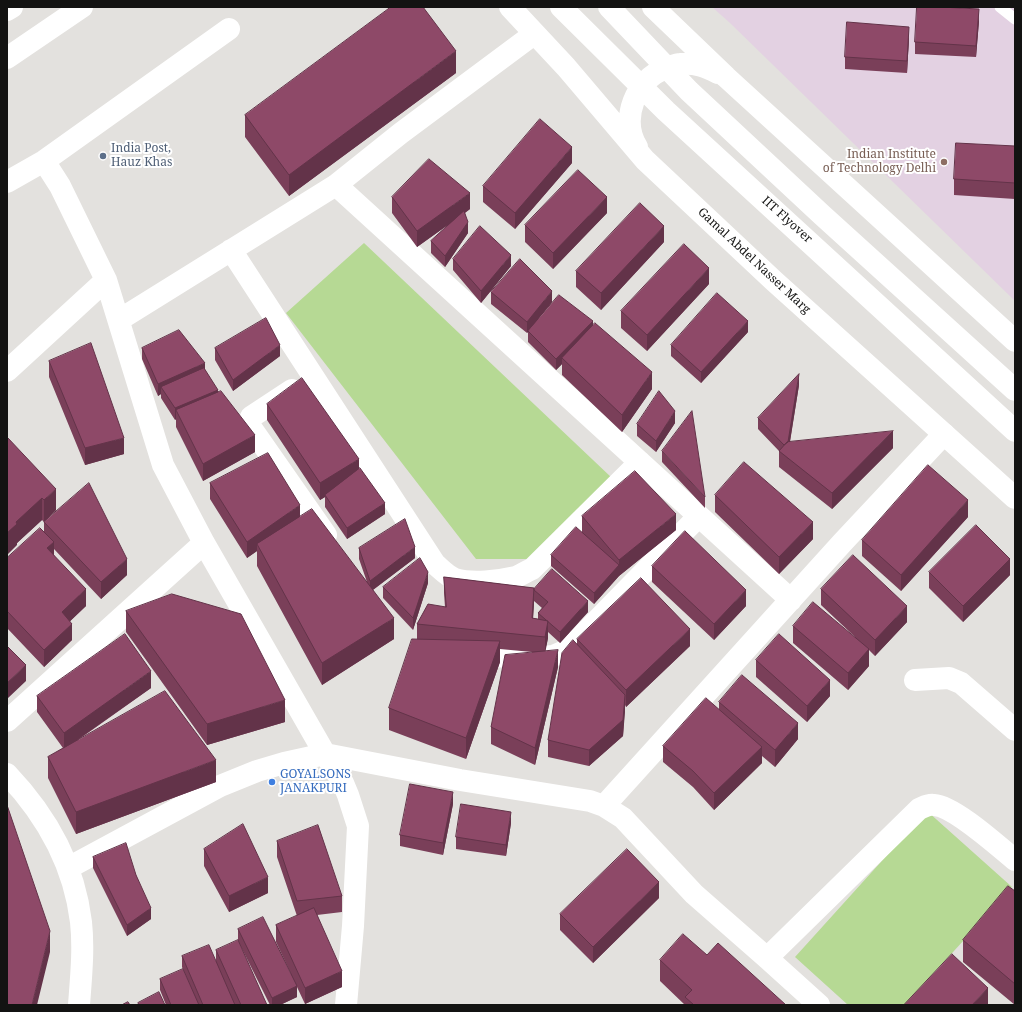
<!DOCTYPE html>
<style>
body{margin:0}
#map{position:relative;width:1022px;height:1012px;overflow:hidden;background:#e3e1de;font-family:"Noto Serif",serif}
canvas{display:block}
.frame{position:absolute;inset:0;border:8px solid #131312;pointer-events:none}
</style>
<div id="map">
<canvas width="1022" height="1012"></canvas>
<div class="frame"></div>
</div>
<script>
const ctx = document.querySelector('canvas').getContext('2d');
ctx.lineJoin = 'round';
function fillPath(path, color) {
  ctx.fillStyle = color;
  ctx.fill(path, 'evenodd');
}
function trace(path, color, width, dash) {
  ctx.strokeStyle = color;
  ctx.lineWidth = width;
  ctx.lineCap = dash ? 'butt' : 'round';
  ctx.setLineDash(dash || []);
  ctx.stroke(path);
}
function drawText(font, color, halo, rows, align = 'center') {
  ctx.font = font + ' "Noto Serif",serif';
  ctx.lineWidth = 4;
  ctx.setLineDash([]);
  ctx.textBaseline = 'middle';
  ctx.strokeStyle = halo;
  ctx.fillStyle = color;
  for (const [text, x, y, turn = 0] of rows) {
    ctx.save();
    ctx.translate(x, y);
    ctx.rotate((+turn || 0) * Math.PI / 180);
    ctx.textAlign = isNaN(turn) ? turn : align;
    if (halo) ctx.strokeText(text, 0, 0);
    ctx.fillText(text, 0, 0);
    ctx.restore();
  }
}
fillPath(new Path2D(`
 M712,7H1015V301L730,23Z`), '#e3d1e2');
fillPath(new Path2D(`
 M364,243L612,478L534,559H476L286,313Z
 M927,811L1012,887L905,1005H848L795,957Z`), '#b6d994');
trace(new Path2D(`
 M1000,7L1015,19`), '#fff', 11);
trace(new Path2D(`
 M44,161L60,186L106,280L163,465L204,543L325,754L343,783L348,795L358,826L353,926L346,1005
 M7,182L44,161L229,29
 M336,185L791,600
 M231,250L435,564C441,569 447,576 455,579C472,584 499,581 516,577C521,575 527,571 532,569L640,462
 M119,320L336,185L401,133L534,34
 M7,371L106,280
 M292,390L251,417L249,423L252,429L326,535
 M493,656L533,658L553,656L569,649L699,516
 M915,680L949,678L961,683L1015,730
 M7,721L204,543
 M7,774C47,816 74,864 81,922C84,949 81,978 79,1005
 M604,806L842,543L944,434
 M68,868L220,786L257,771L284,763L325,754L460,780L590,801L604,806L623,818L694,894L767,958L819,1005
 M767,958L919,809C924,807 928,804 934,805C954,806 998,846 1015,860`), '#fff', 22);
trace(new Path2D(`
 M510,7L566,67L645,160L774,281L1015,498
 M653,7L726,77L1015,341
 M637,147C620,119 635,80 666,68C670,67 676,64 680,64C696,63 705,66 718,73`), '#fff', 22);
trace(new Path2D(`
 M561,7L666,111L1015,431
 M609,7L689,91L822,215L1015,390`), '#fff', 22);
trace(new Path2D(`
 M7,10L12,7
 M7,58L82,7`), '#fff', 22);
fillPath(new Path2D(`
 M979,21L976,57L915,54V42Z
 M909,38L907,73L845,69V57Z
 M456,73L289,196L245,137V115Z
 M1015,146V199L954,195V179Z
 M572,163L515,229L483,202V186Z
 M392,197L470,209L465,213L468,233L445,267L431,253V241L448,225L417,247L392,213Z
 M607,213L553,269L525,242V225Z
 M664,242L601,310L576,287V271Z
 M453,259L511,266L481,303L453,270Z
 M709,284L647,351L621,328V311Z
 M491,292L552,302L538,319L593,325L652,389L622,432L562,375V364L556,370L528,342V332L527,333L491,304Z
 M748,332L701,383L671,356V345Z
 M142,348L205,370L255,452L203,481L176,427V419L175,420L161,398V394L158,396L142,359Z
 M215,348L280,356L233,391L215,360Z
 M49,361L124,454L85,465L49,377Z
 M799,385L790,442L893,448L832,509L779,467V451L758,429V418Z
 M267,404L359,469L385,514L347,539L325,507V497L320,500L267,420Z
 M675,423L656,452L637,436V424Z
 M7,437L56,510L44,522L42,520L17,543V545Z
 M662,451L705,497V508L662,462Z
 M210,483L300,517L367,582L359,559V548L415,558L373,590L394,639L322,685L257,566V551L247,558L210,499Z
 M715,495L813,539L779,574L715,512Z
 M582,516L676,530L619,576L594,604L551,566V555L582,532Z
 M968,517L901,591L862,556V540Z
 M44,522L127,575L101,599L54,549V555L86,606L70,621L72,640L44,667L7,628V558L44,532Z
 M652,566L746,606L714,640L652,582Z
 M929,572L1010,575L963,622L929,588Z
 M444,577L534,588L588,612L560,643L548,632V638L545,651L558,667L535,765L491,744V727L532,652L500,649V662L466,759L389,730V708L417,640V624L445,607L444,593ZM534,601L542,608L538,613V619L533,618Z
 M428,583L413,630L383,598V587Z
 M821,589L907,622L875,656L869,650V666L848,690L793,643V626L855,637L821,605Z
 M126,611L285,722L207,745L126,632Z
 M577,639L690,646L626,707L625,705L623,736L589,766L548,757V740L577,644Z
 M756,660L830,696L807,722L756,677Z
 M151,688L78,740L216,782L76,834L48,778V757L63,748L37,712V696Z
 M719,702L798,739L775,767L762,756V763L714,810L693,787L663,762V746L719,710Z
 M453,804L443,855L400,846V835Z
 M511,823L506,856L456,849V837Z
 M277,841L342,896V912L317,915L342,987L305,1004L297,987V997L280,1005H270L238,941V929L291,974L276,942V925L297,916L277,857Z
 M204,849L268,893L229,912L204,866Z
 M93,857L136,875L151,919L127,936L93,868Z
 M1015,891V1005L963,962V940Z
 M659,898L593,963L560,930V914Z
 M216,950L267,1005H235L221,974L235,1005H166L160,990V979L192,991L182,967V956L216,961Z
 M707,955L786,1005H685L660,981V960Z`), '#7a3f59');
fillPath(new Path2D(`
 M979,9V21L976,57V46Z
 M909,27V38L907,73V61Z
 M456,51V73L289,196V175Z
 M572,147V163L515,229V213Z
 M470,193V209L417,247V231Z
 M607,197V213L553,269V253Z
 M468,222V233L445,267V256Z
 M664,226V242L601,310V293Z
 M511,255V266L481,303V291Z
 M709,268V284L647,351V335Z
 M552,291V302L527,333V322Z
 M593,321V332L562,358V364L556,370V359Z
 M748,321V332L701,383V372Z
 M280,345V356L233,391V380Z
 M205,363V374L161,387V394L158,396V384Z
 M652,372V389L622,432V415Z
 M799,374V385L787,459V447Z
 M218,390V401L176,410V419L175,420V408Z
 M675,411V423L656,452V441Z
 M893,431V448L832,509V493Z
 M255,435V452L203,481V464Z
 M124,438V454L85,465V448Z
 M359,459V476L325,495V497L320,500V483Z
 M56,489V510L44,522V500Z
 M42,498V520L17,543V545L7,555V533L16,522Z
 M968,500V517L901,591V575Z
 M385,503V514L347,539V528Z
 M300,505V522L257,544V551L247,558V542Z
 M676,514V530L619,576L594,604V593L619,565V560Z
 M813,522V539L779,574V557Z
 M54,542V559L47,548Z
 M415,547V558L370,592V581Z
 M127,559V575L101,599V582Z
 M1010,559V575L963,622V606Z
 M428,572V583L413,630V618Z
 M534,588V604L532,634V618Z
 M86,589V606L62,629V612Z
 M746,590V606L714,640V624Z
 M588,601V612L560,643V632Z
 M907,606V622L875,656V640Z
 M394,618V639L322,685V663Z
 M548,621V638L545,654V637Z
 M72,624V640L44,667V650Z
 M690,629V646L626,707V690Z
 M500,641V662L466,759V738Z
 M869,649V666L848,690V673Z
 M558,650V667L535,765V748Z
 M26,665V681L7,699V683Z
 M151,671V688L64,749V733Z
 M830,680V696L807,722V706Z
 M625,695V712L623,736L589,766V750Z
 M285,700V722L207,745V724Z
 M798,723V739L775,767V750Z
 M762,747V763L714,810V793Z
 M216,760V782L76,834V812Z
 M453,792V804L443,855V843Z
 M511,812V823L506,856V845Z
 M268,877V893L229,912V896Z
 M659,882V898L593,963V947Z
 M151,908V919L127,936V925Z
 M50,931V952L37,1005H32Z
 M342,971V987L305,1004V988Z
 M297,986V997L280,1005H272V998Z
 M988,988V1005H972Z`), '#633349');
const building = new Path2D(`
 M391,7H423L456,51L289,175L245,115Z
 M917,7H941L979,9L976,46L915,42Z
 M847,22L909,27L907,61L845,57Z
 M540,119L572,147L515,213L483,186Z
 M956,143L1015,146V183L954,179Z
 M429,159L470,193L417,231L392,197Z
 M578,170L607,197L553,253L525,225Z
 M640,203L664,226L601,293L576,271Z
 M464,211L468,222L445,256L431,241Z
 M480,226L511,255L481,291L453,259Z
 M684,244L709,268L647,335L621,311Z
 M520,259L552,291L527,322L491,292Z
 M717,293L748,321L701,372L671,345Z
 M559,295L593,321L556,359L528,331Z
 M266,318L280,345L233,380L215,348Z
 M595,323L652,372L622,415L562,358Z
 M179,330L205,363L158,384L142,348Z
 M91,343L124,438L85,448L49,361Z
 M204,368L218,390L175,408L161,387Z
 M799,374L788,442L784,445L758,418Z
 M302,378L359,459L320,483L267,404Z
 M221,391L255,435L203,464L176,410Z
 M659,391L675,411L656,441L637,424Z
 M692,411L705,497L662,451Z
 M893,431L832,493L779,451L787,442Z
 M7,437L56,489L44,500L42,498L16,522L17,524L7,533Z
 M268,453L300,505L247,542L210,483Z
 M744,462L813,522L779,557L715,495Z
 M928,465L968,500L901,575L862,540Z
 M360,468L385,503L347,528L325,495Z
 M635,471L676,514L619,560L582,516Z
 M89,483L127,559L101,582L44,522Z
 M312,509L394,618L322,663L257,544Z
 M405,519L415,547L370,581L359,548Z
 M976,525L1010,559L963,606L929,572Z
 M576,527L619,565L594,593L551,555Z
 M40,528L54,542L47,548L86,589L62,612L72,624L44,650L7,611V558Z
 M685,531L746,590L714,624L652,566Z
 M853,555L907,606L875,640L821,589Z
 M420,558L428,572L413,618L383,587Z
 M552,569L588,601L560,632L538,613L548,602L534,590V589Z
 M444,577L534,588L532,618L548,621L545,637L417,624L428,604L446,607Z
 M641,578L690,629L626,690L577,639Z
 M172,594L241,614L285,700L207,724L126,611Z
 M813,602L869,649L848,673L793,626Z
 M125,634L151,671L64,733L37,696Z
 M779,634L830,680L807,706L756,660Z
 M412,639L500,641L466,738L389,708Z
 M573,640L625,695L623,720L589,750L548,740L562,653Z
 M7,646L26,665L7,683Z
 M558,650L535,748L491,727L505,655Z
 M742,675L798,723L775,750L719,702Z
 M165,691L216,760L76,812L48,757Z
 M706,698L762,747L714,793L693,771L663,746Z
 M410,784L453,792L443,843L400,835Z
 M461,804L511,812L506,845L456,837Z
 M7,805L50,931L32,1005H7Z
 M243,824L268,877L229,896L204,849Z
 M318,825L342,896L297,901L277,841Z
 M126,843L136,875L151,908L127,925L93,857Z
 M627,849L659,882L593,947L560,914Z
 M1008,886L1015,891V984L963,940Z
 M314,908L342,971L305,988L276,925Z
 M263,917L297,986L272,998L238,929Z
 M683,934L707,955L718,943L786,1005H694L685,997L692,990L660,960Z
 M238,940L267,1005H241L216,950Z
 M209,945L235,1005H203L182,956Z
 M952,954L988,988L972,1005H904Z
 M183,969L199,1005H171L160,979Z
 M159,992L165,1005H139L138,1003Z
 M128,1002L130,1005H122Z`);
fillPath(building, '#8e4968');
trace(building, '#633349', 1);
for (const [x, y, r, color] of [
 [103,156,4,"#5c6f8a"],
 [944,162,4,"#8d6e63"],
 [272,782,4,"#3f7fe0"]
]) {
  const dot = new Path2D();
  dot.arc(x, y, r, 0, 2 * Math.PI);
  ctx.fillStyle = color;
  ctx.fill(dot);
  trace(dot, '#fff', 1.5);
}
drawText('12px', '#4e5e75', '#fff', [
 ["India Post,",111,149],
 ["Hauz Khas",111,163]
], 'left');
drawText('12px', '#785e54', '#fff', [
 ["Indian Institute",936,155],
 ["of Technology Delhi",936,169]
], 'right');
drawText('12px', '#131312', '#fff', [
 ["IIT Flyover",787,220,42],
 ["Gamal Abdel Nasser Marg",754,261,43]
]);
drawText('12px', '#366cbe', '#fff', [
 ["GOYALSONS",280,775],
 ["JANAKPURI",280,789]
], 'left');
</script>
